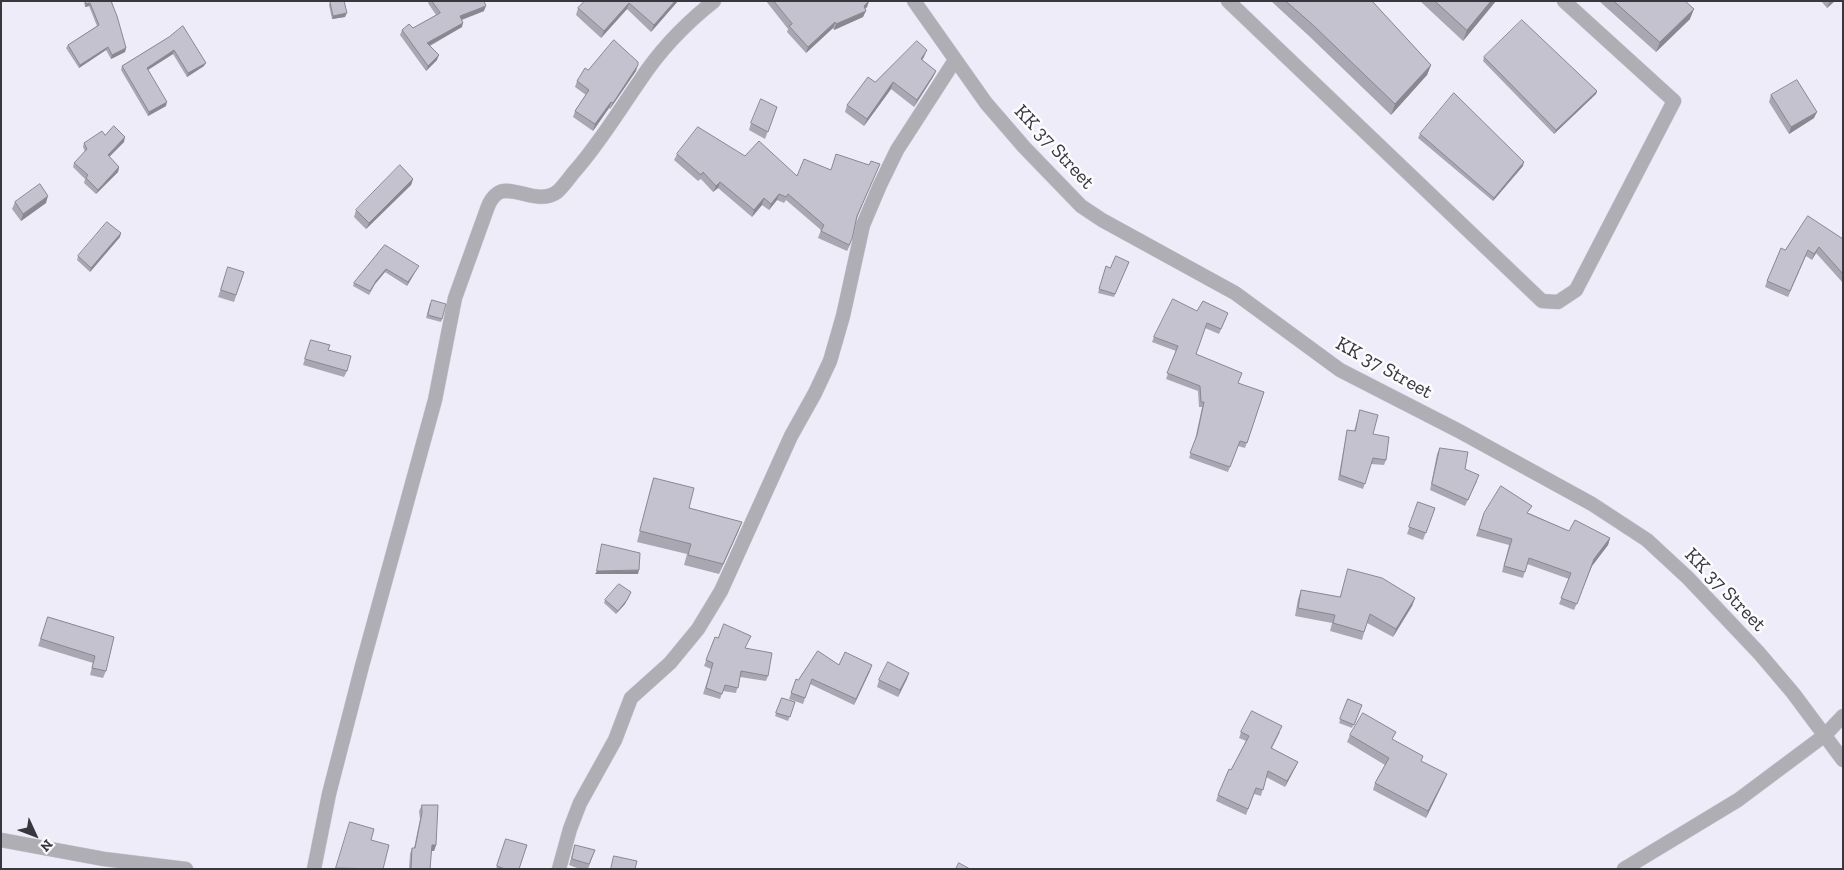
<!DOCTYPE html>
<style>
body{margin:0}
#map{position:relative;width:1844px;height:870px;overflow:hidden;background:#efecfa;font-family:"Zilla Slab",serif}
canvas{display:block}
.frame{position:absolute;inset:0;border:2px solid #38373d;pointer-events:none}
.north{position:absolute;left:10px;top:810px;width:50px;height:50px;-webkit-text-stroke:4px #fcfbfe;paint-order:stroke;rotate:133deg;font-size:14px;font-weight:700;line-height:20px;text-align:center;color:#38373d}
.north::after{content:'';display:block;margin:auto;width:18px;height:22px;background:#38373d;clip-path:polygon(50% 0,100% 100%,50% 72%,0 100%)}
</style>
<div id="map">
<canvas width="1844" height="870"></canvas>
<div class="frame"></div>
<div class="north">N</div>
</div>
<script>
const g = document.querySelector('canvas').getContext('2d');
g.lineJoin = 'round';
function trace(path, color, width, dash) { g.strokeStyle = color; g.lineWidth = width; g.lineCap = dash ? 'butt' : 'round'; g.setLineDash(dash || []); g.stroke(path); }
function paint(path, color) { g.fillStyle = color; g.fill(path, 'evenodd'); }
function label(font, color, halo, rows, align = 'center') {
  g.font = font + ' "Zilla Slab",serif'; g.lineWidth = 5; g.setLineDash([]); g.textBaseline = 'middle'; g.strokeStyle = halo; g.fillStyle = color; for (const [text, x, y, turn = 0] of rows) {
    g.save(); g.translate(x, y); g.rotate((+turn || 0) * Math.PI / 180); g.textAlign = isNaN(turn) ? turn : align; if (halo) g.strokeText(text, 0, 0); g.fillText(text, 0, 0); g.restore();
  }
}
const minor = new Path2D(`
 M914 1 986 103 1024 147 1081 206 1102 220 1235 293 1340 370 1459 431 1592 504 1647 540 1688 578 1759 653 1793 693 1843 760
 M1228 1 1542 301 1558 302 1576 290 1674 101 1564 1
 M1 840 104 859 186 869
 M314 869 329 794 362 666 435 400 455 298 487 209C489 203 492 197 498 193 512 184 538 206 557 192 563 187 569 178 574 172 599 144 618 112 639 82 659 51 685 24 714 1
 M559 869 570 829 580 803 615 740 631 698 670 663 698 629 721 591 791 436 815 393 830 361 843 316 863 225 880 185 897 150 955 60
 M1624 869 1738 800 1825 735 1843 716`);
const wall = new Path2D(`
 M84 1H114L112 2 126 48 125 52 111 59 106 50 79 68 66 48 68 45 97 26 89 6 85 7Z
 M429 1H484V11L462 20V27L430 46 437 60 426 71 400 35 402 30 413 28 436 15 428 3Z
 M585 1H678L651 32 627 9 601 38 576 15 578 8Z
 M766 1H869L867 7 865 9 863 17 834 30 833 28 806 53 787 32 788 29Z
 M1271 1H1372L1431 65 1427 75 1391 115 1309 36Z
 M1420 1H1496L1463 41Z
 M1599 1H1685L1690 19 1656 52Z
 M1821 1H1835L1827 8Z
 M330 2 345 17 332 19 329 5Z
 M169 37 204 66 187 77 173 54 148 70 166 106 148 116 121 70 122 66Z
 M924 57 922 60 936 71 933 77 914 107 891 89 864 126 845 112 847 105 875 82Z
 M1484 57 1597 91 1596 94 1554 134 1483 61Z
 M588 70 636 71 610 109 609 108 593 131 573 117 575 111 586 95 575 87 577 81Z
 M1771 95 1814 118 1789 134 1769 102Z
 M777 107 765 139 749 130 751 123Z
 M1420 134 1523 166 1493 201 1418 138Z
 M105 135 124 142 109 157 119 167 118 172 96 194 84 183 85 179 73 167 74 163 85 152 83 147 84 143Z
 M677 154 745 156 797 176 831 170H877L857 218 850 245 847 251 818 238 821 230 786 200 784 203 777 200 769 210 762 205 752 217 718 188 713 192 701 179 698 181 674 160Z
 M413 179 411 185 366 229 354 217 356 210Z
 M15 202 46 203 21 221 12 209Z
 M120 237 90 272 77 260 78 256Z
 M1843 239V283L1816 253 1812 260 1806 256 1788 297 1765 287 1767 281 1785 250Z
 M385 245 417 269 407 286 385 272 375 284 369 295 353 286 354 283Z
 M1129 262 1114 297 1098 293 1106 266 1110 268Z
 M244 272 234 302 218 297 226 274Z
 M430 303 442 319 441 322 426 318Z
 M1197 311 1226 318 1219 334 1205 328 1196 354 1238 383 1264 392 1245 448 1238 446 1228 472 1189 458 1195 440 1202 407H1199L1198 391 1166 379 1176 351 1152 342 1154 337Z
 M311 340 328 350 347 371 344 377 303 365Z
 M1360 410 1373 434 1386 460 1384 465 1371 464 1363 489 1338 480 1346 435 1347 430 1354 431Z
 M1440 448 1465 469 1477 481 1465 506 1430 490 1437 454Z
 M654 478 689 508 742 522 738 532 719 574 684 565 687 554 637 542 651 488Z
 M1418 502 1435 508 1423 540 1407 534Z
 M1484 513H1529L1569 531 1610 538 1608 545 1592 566 1574 610 1559 604 1569 579 1527 564 1523 578 1502 572 1509 545 1476 536Z
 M1348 569 1415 598 1412 606 1393 637 1367 623 1362 640 1330 631 1332 623 1295 616 1298 599 1301 590 1340 597Z
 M631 592 625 604 616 614 604 603 605 600Z
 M48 617 114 637 106 671 103 678 90 675 93 663 38 646Z
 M715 637 746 648 768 676 766 681 740 677 736 693 723 691 720 699 703 694 711 669 704 666Z
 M839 665 870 671 854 705 810 684 803 704 789 699 796 679 798 680Z
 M909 673 898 697 877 687 879 680Z
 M782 698 795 702 788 721 775 716Z
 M1348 699 1362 705 1352 728 1339 723Z
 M1241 732H1280L1272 748 1298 762 1295 768 1285 787 1266 777 1261 796 1254 794 1246 815 1216 801 1218 795 1246 741 1239 738Z
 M1350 735 1393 740 1421 761 1444 781 1426 818 1373 790 1375 783 1385 765 1347 742Z
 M422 805 436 845 434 851H431L430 869H409L410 854 412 848H414L420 819 419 811Z
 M506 839 519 869H496Z
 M575 845 595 850 588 869H580L569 865Z`);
const shadedWall = new Path2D(`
 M675 1H678L651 32 654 25Z
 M869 1 867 7 861 12 864 6Z
 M1491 1H1496L1463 41 1467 30Z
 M1830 1H1835L1827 8Z
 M90 3 89 6 85 7 86 4Z
 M629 3 627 9 601 38 604 31Z
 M486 6 484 11 458 21 460 16Z
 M1694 9 1690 19 1656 52 1660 42Z
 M866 11 863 17 834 30 836 24Z
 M347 13 345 17 332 19 333 16Z
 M835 22 833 28 806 53 808 47Z
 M463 23 462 27 425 48 427 43Z
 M108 47 106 50 79 68 80 65Z
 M126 48 125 52 111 59 112 55Z
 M174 50 173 54 146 71 147 68Z
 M927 50 924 57 918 66 921 59Z
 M439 55 437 60 426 71 428 66Z
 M206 63 204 66 187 77 188 73Z
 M638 65 636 71 610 109 613 103Z
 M1431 65 1427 75 1391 115 1395 104Z
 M936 71 933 77 914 107 917 100Z
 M893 82 891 89 864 126 867 119Z
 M1597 91 1596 94 1554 134 1556 130Z
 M167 102 166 106 148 116 149 112Z
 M611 102 609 108 593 131 595 124Z
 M1817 112 1814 118 1789 134 1791 127Z
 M125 137 124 142 106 160 108 155Z
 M1524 162 1523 166 1493 201 1494 198Z
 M119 167 118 172 96 194 98 190Z
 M413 179 411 185 366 229 369 223Z
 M720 182 718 188 713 192 716 186Z
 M779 194 777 200 769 210 771 204Z
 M48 196 46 203 21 221 23 214Z
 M764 198 762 205 752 217 754 210Z
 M121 233 120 237 90 272 91 268Z
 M1819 247 1816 253 1812 260 1814 254Z
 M419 266 417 269 407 286 408 282Z
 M386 269 385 272 375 284 369 295 376 281Z
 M742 522 738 532 719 574 723 564Z
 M1610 538 1608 545 1592 566 1574 610 1594 559Z
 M639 570 638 574H595L597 571Z
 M631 592 625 604 616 614 618 611Z
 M1415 598 1412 606 1393 637 1396 629Z
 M872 665 870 671 854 705 856 699Z
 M909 673 907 679 898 697 900 690Z
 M1298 762 1295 768 1285 787 1287 781Z
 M1447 774 1444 781 1426 818 1428 811Z
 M432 845H436L434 851H430Z`);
const building = new Path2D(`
 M86 1H111L117 16 126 48 112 55 108 47 80 65 68 45 99 25 90 3 86 4Z
 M333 1H344L347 13 333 16 330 2Z
 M432 1H484L486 6 460 16 463 23 427 43 439 55 428 66 402 30 409 24 413 28 440 13Z
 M585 1H675L654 25 629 3 604 31 578 8Z
 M774 1H869L864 6 866 11 836 24 835 22 808 47 789 26 792 24Z
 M1286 1H1372L1431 65 1395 104 1313 25Z
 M1435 1H1491L1467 30Z
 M1614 1H1685L1694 9 1660 42Z
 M1522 20 1597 91 1556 130 1484 57Z
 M183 26 206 63 188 73 174 50 147 68 167 102 149 112 122 66 169 37Z
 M614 40 638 62V65L613 103 611 102 595 124 575 111 589 90 577 81 585 68 588 70Z
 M917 41 927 50 921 59 936 71 917 100 893 82 867 119 847 105 868 77 875 82Z
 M1797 80 1817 112 1791 127 1771 95Z
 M1454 93 1524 162 1494 198 1420 134Z
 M761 99 777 107 768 132 751 123Z
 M114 126 125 137 108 155 119 167 98 190 86 178 88 175 74 163 87 149 84 143 102 131 105 135Z
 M698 127 745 156 759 141 797 176 804 159 831 170 836 154 869 165 871 161 880 164 857 216 852 239 849 245 821 231 824 225 788 194 786 197 779 194 771 204 764 198 754 210 720 182 716 186 703 172 701 175 677 154Z
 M400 165 413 179 369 223 356 210Z
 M40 184 48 196 23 214 15 202Z
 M1808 216 1843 239V274L1819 247 1814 254 1808 250 1790 291 1767 281 1781 248 1785 250Z
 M107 222 121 233 91 268 78 256Z
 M385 245 419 266 408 282 386 269 376 281 370 291 354 283Z
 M1116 256 1129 262 1115 294 1099 289 1106 266 1110 268Z
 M228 267 244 272 236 295 221 290Z
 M1173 299 1197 311 1203 301 1228 313 1221 329 1207 323 1196 354 1242 373 1238 383 1264 392 1247 443 1240 441 1230 467 1190 453 1197 435 1204 402H1201L1200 386 1167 373 1178 346 1154 337Z
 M432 300 446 304 442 319 428 315Z
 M311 340 330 345 328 350 351 356 347 371 305 359Z
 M1360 410 1378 415 1373 434 1389 437 1386 460 1373 458 1365 484 1340 475 1347 430 1355 431Z
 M1440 448 1468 452 1465 469 1479 475 1468 500 1432 484Z
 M654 478 694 488 689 508 742 522 723 564 688 555 691 544 640 531Z
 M1501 486 1532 506 1527 513 1569 531 1575 520 1610 538 1594 559 1577 604 1561 598 1571 573 1529 558 1525 572 1504 566 1512 539 1479 529 1484 513Z
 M1418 502 1435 508 1426 533 1409 527Z
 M602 544 640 553 639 570 597 571Z
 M1348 569 1382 578 1415 598 1396 629 1370 614 1364 632 1333 623 1335 615 1298 608 1301 590 1340 597Z
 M619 584 631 592 627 600 618 611 605 600Z
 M48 617 114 637 106 671 92 668 95 656 41 639Z
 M724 624 751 636 745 648 772 653 768 676 741 671 738 688 725 685 722 694 706 688 713 663 706 660 715 637 718 638Z
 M818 651 839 665 845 652 872 665 856 699 812 679 805 698 791 693 796 679 798 680Z
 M888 662 909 673 900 690 879 680Z
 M782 698 795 702 790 717 776 713Z
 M1348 699 1362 705 1354 725 1340 719Z
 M1252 711 1282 726 1271 748 1298 762 1287 781 1268 771 1263 790 1256 788 1248 809 1218 795 1229 769 1231 770 1249 736 1241 732Z
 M1363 713 1396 732 1392 739 1423 756 1421 761 1447 774 1428 811 1375 783 1389 758 1350 735Z
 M422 805H438L436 845H432L430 869H411L412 848H415L422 813Z
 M350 822 374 829 371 840 389 845 383 869 336 868Z
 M506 839 527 845 519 869H505L497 866Z
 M575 845 595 850 589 864 572 859Z
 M614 856 637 861 635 869H611Z
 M959 863 970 869H956Z`);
const streetNames = [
 ["KK 37 Street",1054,147,47],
 ["KK 37 Street",1384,368,29],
 ["KK 37 Street",1725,590,46]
];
trace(minor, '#cac8d4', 15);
trace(minor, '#afaeb4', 14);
paint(wall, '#a9a7b2');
paint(shadedWall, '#898891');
paint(building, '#c4c2cf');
trace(building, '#898891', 1);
label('20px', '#38373d', '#fcfbfe', streetNames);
</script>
